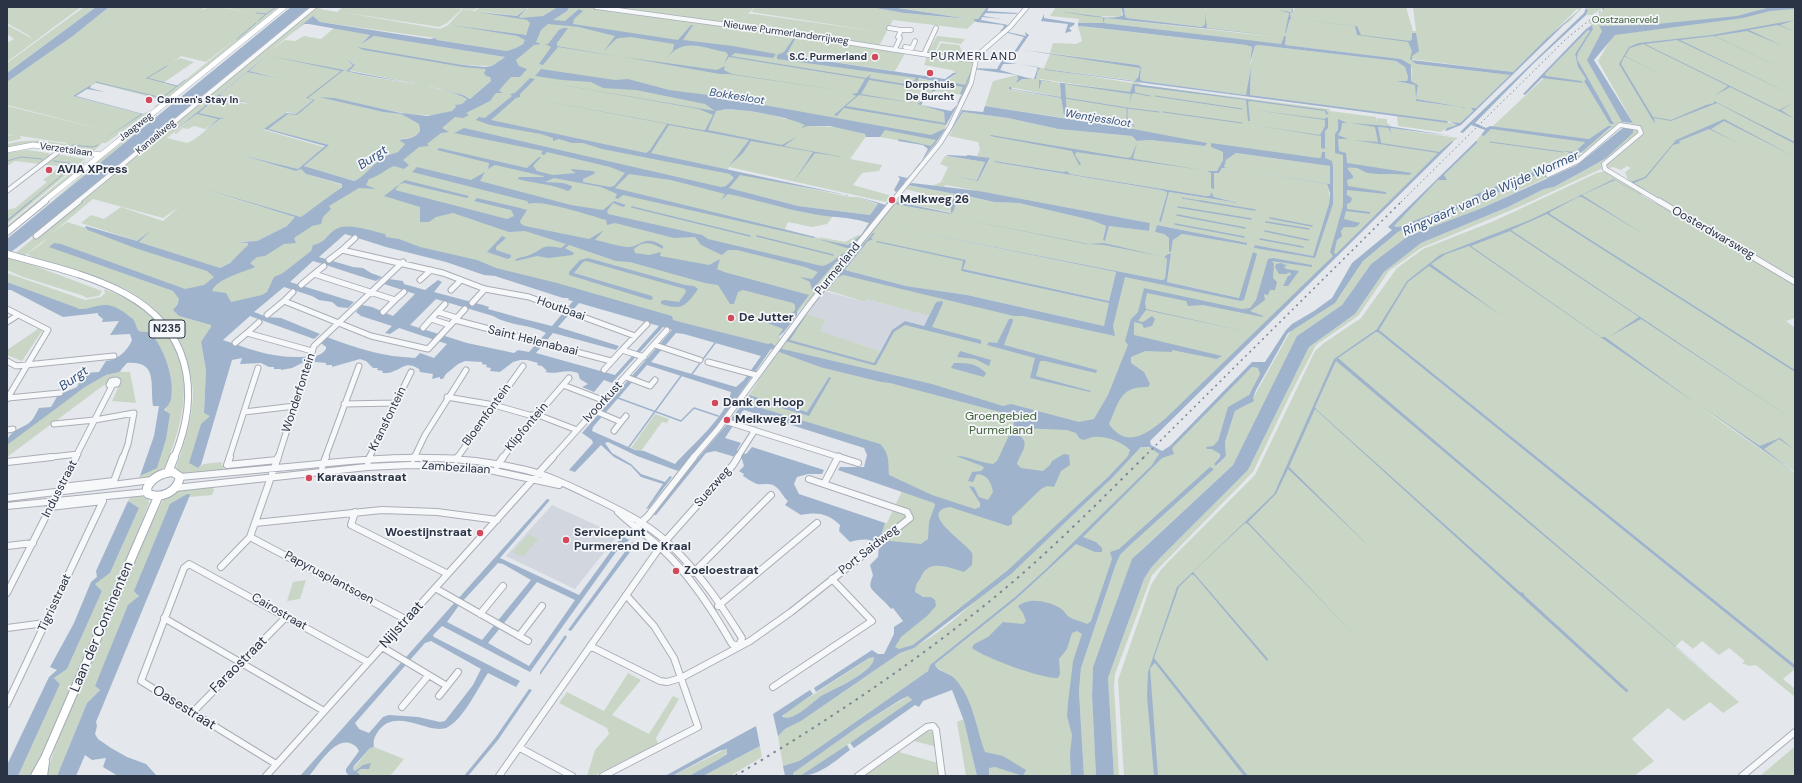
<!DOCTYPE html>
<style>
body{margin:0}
#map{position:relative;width:1802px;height:783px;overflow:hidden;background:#e4e7ec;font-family:"DM Sans",sans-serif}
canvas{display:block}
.frame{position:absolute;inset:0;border:8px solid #2b3445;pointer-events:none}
</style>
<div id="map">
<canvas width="1802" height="783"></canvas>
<div class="frame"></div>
</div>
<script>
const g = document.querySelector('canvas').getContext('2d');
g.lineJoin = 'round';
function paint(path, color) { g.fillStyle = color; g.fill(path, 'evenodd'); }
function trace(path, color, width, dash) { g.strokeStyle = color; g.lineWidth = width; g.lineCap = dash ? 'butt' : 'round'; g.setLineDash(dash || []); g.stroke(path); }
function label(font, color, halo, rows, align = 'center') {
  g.font = font + ' "DM Sans",sans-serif'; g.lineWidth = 3.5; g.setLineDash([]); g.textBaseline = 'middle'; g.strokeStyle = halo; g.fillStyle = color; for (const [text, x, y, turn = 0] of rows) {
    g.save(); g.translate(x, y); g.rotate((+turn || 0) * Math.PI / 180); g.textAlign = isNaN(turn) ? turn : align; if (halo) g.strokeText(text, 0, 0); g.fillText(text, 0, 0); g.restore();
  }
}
const built = new Path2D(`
 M824 291 865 302 867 299 929 316 924 326 905 321 892 330 880 351 819 331 807 314V311Z
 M552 505 618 535 575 589 506 556Z`);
const green = new Path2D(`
 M7 7H81L7 62V43L14 39 7 34V25L33 39 28 35 7 23Z
 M84 7H96L7 73V63Z
 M109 7H205L200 11C213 3 232 10 247 12L222 7H279L156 107H154L163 100 96 83 73 96 141 114 103 142 142 114 152 110 106 143H102L93 152 43 145 7 149V144C28 139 45 140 65 144L67 143 20 136 21 139 7 142V135L14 136 7 134V106L109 131 7 105V82L73 36ZM237 38 178 86 163 83 194 62 180 58 172 63 181 56 206 62Z
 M315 7H323L320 9 337 12 343 7H478L474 10 457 8 461 9V10L447 23 439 27 341 12 440 29 448 25 463 9 475 11 480 7H528L517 16 478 11 527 20 531 23 527 33 523 36 451 25 517 36 526 40C522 46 514 50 507 51L437 40 435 38 320 22 313 16 269 52 285 40 295 41 304 36 321 39 334 28 370 35 363 42 374 36 505 57 492 66 462 65 487 69 485 73 486 76H490L491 81 470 99 463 95 437 88 348 70 355 65 350 63 361 52 349 62 354 64 346 71C383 82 433 82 467 99L462 104 456 105 455 110C439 117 423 115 407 114L423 116 415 120 404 113 320 97 383 112 401 114 419 124 420 131C415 138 408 138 400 139L405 144 398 152 380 158 379 161 365 176 354 181 304 166 328 145 267 129 288 114H297L315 100 308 99 313 100 296 114 287 112 264 130 324 147 298 169 241 155 296 171 301 169 306 174 343 185 325 202 301 217 204 190 296 217 287 226 257 241H238L248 243V245C240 255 231 264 219 268L139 242 148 233 137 241 81 223 91 215 104 219 121 207 163 221 179 207 163 218 93 199 51 234 67 222 225 272 489 92 531 43 542 22 565 7H585L906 52 895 71 786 55 785 56 944 83 956 74H953L955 72 952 70 924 65 927 56 974 62 969 82 963 95 934 91 917 104 944 112 946 128 945 127 934 147 880 137 882 132 886 129 719 105 717 110H740L769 114 785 119H794L808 126 838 127 867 135 850 159 882 165 879 171 862 173 853 185 892 196 886 202 729 167 727 171 850 197H858L878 205 870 215 798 206 728 188 738 176 724 191 674 180 808 213 833 216 827 224 812 227 788 222 785 229 822 239 819 237 845 242 858 235H861L848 245 849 251 846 252 839 261 842 260 778 337 785 340 807 311V314L825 320 820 331 880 351 875 363 876 364 892 333 906 323 927 328 939 302H936L929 316 867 299 865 302 823 289 894 204 899 199 914 203 921 197 924 198 925 194 905 189 908 185 955 194 951 212 898 202 876 231 897 203 951 214 959 195 994 202 1019 203 1091 220 1106 226 1103 240H1105L1109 226 1149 231 1150 223 946 185 943 187 932 186 941 182 948 167 940 164 945 156 985 162 977 180 950 176 978 181 990 159 977 156 980 149 978 142 949 136 963 112 1008 118 1058 129 1132 136 1137 141 1150 140 1205 146 1065 118 985 106 993 81 1017 75 1018 79 1016 82H1018L1022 79H1036L1038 70 1041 68H1044L1050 54 1137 66 1140 68 1136 81 1131 80 1045 69 1132 83 1135 81 1142 85 1329 109 1330 111 1376 117 1377 123V118L1387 119V123L1391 126H1377L1379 132 1378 127 1388 128 1392 133 1390 128 1458 138 1439 152 1441 153 1011 571 914 647 897 651 890 647 918 614 882 533 885 523H887L902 491 904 492 874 476V446L803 421 748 404 750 399 807 415 829 377 807 412 749 395 778 351 345 229 241 315 202 310 179 290 67 253 173 291 179 299 174 310 179 316 211 325 212 327 201 342 206 370 204 413 211 415 198 468 204 464 222 462 221 465H224L223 470 259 466 258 469 186 475 177 471 176 468C184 444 192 421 193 396 193 385 191 374 187 364 174 321 147 296 105 280 79 271 51 268 27 254L40 245 47 238 19 260 102 291 99 296 86 298 84 296 23 277 7 270V260ZM267 54 249 71 279 79 247 72 218 96 247 103 246 104 217 97 199 113 224 119H220L195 139 187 143 167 138ZM1040 79 1110 89 1062 83 1064 114 1061 98 1011 90 1009 87 1061 97 1060 83 1042 80 1039 90ZM1211 144 1331 162 1332 204 1314 257 1255 248V245L1313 256C1320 234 1335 206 1327 184L1234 169 1330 184V166L1236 153 1226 160 1223 166 1227 168H1222L1219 173H1214V188H1211V173L1217 171 1223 160V152L1211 147ZM995 161 1063 172 1067 171 1070 174 1206 196H1210L1211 192 1214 197 1239 203 1169 192 1161 221H1159L1167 194V192L1161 190 995 162ZM1157 225H1158L1247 244V245L1182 234 1173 240 1171 251H1169V238L1164 234 1155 232ZM888 226 1162 280 1165 279 1167 259 1164 257 1171 254 1167 282 1240 298 1245 283 1241 300 1122 274 1107 331 944 295 942 298 843 275 839 276 825 290 871 238 872 241H868L845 270 906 286 967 295 1104 326 1110 303 961 271 964 261 877 242 965 260 963 269 1109 301 1116 272Z
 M529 7H558C550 15 530 23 519 17Z
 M608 7H754L741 23 748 14H754L881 32 751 12 755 7H870L904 13 966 19H969L891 7H987L978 19 967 29 893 20 879 46Z
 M1056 7H1121L1122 17 1100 16 1103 17V22L1105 18 1277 37 1207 28 1205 27V15V24L1202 27 1127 18 1125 16 1124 7H1205L1206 11V7H1293L1292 11 1287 12 1289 13 1286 33 1290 19 1354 26 1291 19 1290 13 1293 12 1295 7H1406L1413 31H1416L1413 7H1583L1569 22 1563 25 1579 10 1577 9 1513 72 1411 59 1416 64 1510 75 1476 108 1471 109 1473 111 1460 123 1250 95 1251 67 1247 95 1142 81 1140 79 1141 67 1138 65 1050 53 1053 43 1076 44 1082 41 1078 26 1246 45 1252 47 1250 63H1251L1255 46 1258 45 1396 61 1405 67 1408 77 1407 81H1397L1415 85 1416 101 1468 108 1416 99 1418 85 1411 81 1412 68 1401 59 1285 45 1286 36H1284L1281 45 1104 23H1078L1079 19 1050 16Z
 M1586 7H1795V278L1641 187 1647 191 1644 192 1629 183 1625 172 1631 168 1627 166 1621 170 1613 167 1609 168 1620 175 1622 179 1610 171 1605 166 1643 133V131L1639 128 1622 124 1586 154 1579 152 1611 128 1608 126 1589 139 1492 127 1546 76 1545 74 1588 30 1591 31 1575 54 1578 67 1586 79 1584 81 1604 114 1614 122 1608 115 1577 59 1578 53 1593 29 1592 25 1588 23 1604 10 1601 9 1592 15H1586L1588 10ZM1599 26 1612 37 1598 61 1632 121 1631 124 1622 122 1588 59 1602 31Z
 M937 36 965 39 961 44 940 41 934 54 936 55 927 53Z
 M941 43 959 45 962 51 970 53V56L938 55 936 53Z
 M159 114 26 224 102 158Z
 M197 114 219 119 205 129 194 126 188 129 183 128 176 134 174 133Z
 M1397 116 1450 123 1457 125 1447 128 1441 132 1398 126Z
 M1633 127 1638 129 1639 132 1603 168 1521 206 1421 248 1389 271 1358 316 1316 345 1291 393 1253 472 1152 575 1115 674 1114 686 1119 776H1114L1108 678 1144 579 1151 568 1161 557 1248 470 1309 347 1355 314 1384 272 1421 243 1508 207 1544 189 1554 187 1596 164 1606 158Z
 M1491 129 1586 141 1575 152H1564L1573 154 1562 161 1474 195 1470 199 1398 227 1394 226 1438 180H1445L1444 175 1478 142 1476 141 1481 135 1484 136Z
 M27 150 48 153 50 155 40 164 15 161 7 166V153Z
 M1578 153 1582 157 1546 178 1482 208 1408 236 1371 264 1342 305 1300 334 1233 465 1140 551 1093 667 1092 695 1096 776H1084L1079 691 1081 668 1116 564 1120 555 1129 546 1119 549 1091 621C1068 639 1072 747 1074 776H989V768L969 703 950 675 936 667 935 664 1027 588 1061 556 1015 597 930 665 928 671 817 749 799 761 783 766 778 736 785 729 801 721 900 653C932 642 960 614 986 592 1040 546 1093 499 1141 447 1148 447 1157 448 1159 456L1152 465 1078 539 1252 367 1258 368 1260 374C1252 391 1249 401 1229 406L1218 441 1220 457 1214 464 1217 466 1226 456 1225 442 1235 411 1247 405 1253 398 1291 330 1338 299 1363 261 1398 232 1488 195 1504 190Z
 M62 155 85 159 7 224V210L15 208 47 182 43 180 61 166 44 165 55 156Z
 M86 160 82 167 7 228V226Z
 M1606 171 1643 193 1641 195 1795 285V318L1786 321 1795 328V472L1761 448 1762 446H1760L1700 407 1795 473V665L1377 329 1345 352 1376 332 1379 333 1795 669 1783 679 1795 689V697L1756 665 1749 666 1742 663 1745 661 1729 648 1719 655 1702 641 1693 649 1682 640 1675 647 1739 702 1723 713 1710 702 1684 721 1668 708 1632 739 1654 761 1634 776H1124L1118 680 1151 585 1160 571 1168 562 1255 475 1315 351 1324 343 1361 318 1397 268 1423 249 1494 221 1597 173Z
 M7 273 85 300 101 297 105 293 104 289C127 298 137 303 155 320 159 324 165 328 168 332 191 368 186 408 173 446 170 453 167 465 162 471 154 477 146 479 137 480L140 476 145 474C153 448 167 412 171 385 173 372 159 342 150 332H142L136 329 131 317 127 314 95 308 80 309 73 307 7 282Z
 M38 329 42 331 22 361 7 355V350Z
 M122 370 121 372H130L136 403 112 401 122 379 104 385 7 457V445L13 439 85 387 106 375Z
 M655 414 669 419 667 423 662 422 641 451 631 448Z
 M212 486 214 490 212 495 189 497V493L187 494 95 686 100 690 87 703 57 776H46L58 738 130 567 164 498 179 490Z
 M146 496 148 497 149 503 125 566 48 742 31 776H18L60 684 54 678 67 669 102 591 94 584 110 573 139 508 128 501 130 497Z
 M529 534 538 539 523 557 513 552Z
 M306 580 300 599 287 601 293 582Z
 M871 657H874L875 659C867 676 835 687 821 697 810 704 797 720 783 718L785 713Z
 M628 673 641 680 612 715 649 734 673 696 679 699 656 738 658 744 594 776H587L595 750 609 734 607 728 559 703 567 692 604 711Z
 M908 696 910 697 912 701 807 772 800 776H793L792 773 862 724Z
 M964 719 977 776H966L957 722Z
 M927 731 933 732 937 747 914 741Z
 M760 746 762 757 730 776H703Z
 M374 747 404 759 390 776H361L356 773 361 769 365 770 360 767 355 771 353 769 370 748Z
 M1793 748 1795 749V776H1760Z
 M726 749 728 752 719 760 689 776H672Z
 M899 752 938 763 939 776H867V774Z`);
const water = new Path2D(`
 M96 7H109L73 36 7 82V73Z
 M291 7H310L27 240 7 255 8 238Z
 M528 7 519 17 521 18 543 16 558 7H569L567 11 553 20 565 21 579 9 583 11 574 19 573 24 678 40 691 25H693L683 40 733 46 776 54 773 58 735 53 731 56 866 78 871 74 869 78 911 85 916 78 777 59V55L784 52 795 36H797L786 55 945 79 953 73H957L945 81 965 85 972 68 997 69 1006 53 1014 52 1024 37 1000 31 1004 27 1003 25 976 22 973 19H978L987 7H989L987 11 1017 13V14L986 13 983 16 1002 19 982 17 981 20 1008 25 1003 31 1026 36 1025 32 1029 35 1018 51 1008 55 1003 62 1017 64H1003L1000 70C1012 73 1021 77 1034 79L1038 67 1019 64 1041 68 1038 70 1036 79H1022L1018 82H1016L1018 79 1017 75 973 69 962 96 961 94 935 91 931 92 938 83H940L935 91 960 94 963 87 919 78 914 87 869 80 861 94 914 103 859 95 846 106 945 123 944 112 917 104 925 99 921 105 951 111 958 104 946 125 844 108 837 116 834 115 856 96 852 94 857 93 865 79 729 57 724 64 728 55 726 52C713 50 691 41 679 48 673 50 669 56 665 61L673 50 674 44 631 37 620 38 616 39 604 51 615 36 579 27 548 24 541 30 536 42 541 44 534 45 516 60 519 66 527 69 520 77H511C507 82 502 86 499 91L503 93H496L490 101 466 113 469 115 463 118 455 117 442 128 449 132 441 133 427 144 429 146 419 147 403 160 409 165 404 169 394 166C384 170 380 176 369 179L366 185 376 189 359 188 329 206 331 209 323 217 321 224 312 226 294 238 296 243 284 244 265 256 257 257 250 263 255 267C244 272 216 279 212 291L226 293 231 302 262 295 267 292 274 277 283 273 311 251 313 245C327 242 326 235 336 229 347 222 373 231 385 234L386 237 399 239 420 247 477 260 496 268 557 283 672 316 673 320 684 323 768 344 771 343 778 348 932 384 1003 406 1011 404 1079 422 1094 419 1108 395 1128 345 1125 341 1131 319 1138 312 1144 288 1242 309 1250 308 1256 300 1268 259 1273 258 1312 265V267L1272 261 1274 264 1273 278 1277 282 1275 290H1270L1268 295 1264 294 1265 300 1250 311 1263 316V317L1203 305 1188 306 1186 301 1147 293 1145 302 1146 309 1248 332 1146 310 1138 321 1143 322 1152 316 1155 319 1152 326 1144 328 1142 324 1134 322V335L1222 356 1217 359 1172 350V352L1145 351 1131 357V363L1144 372 1150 384 1148 387C1120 386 1119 402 1109 424 1127 450 1148 433 1166 418L1333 256 1330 252 1343 206V155L1335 153V134L1338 130V119L1347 123H1342L1341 130 1338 135 1348 139H1338L1339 151 1346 153 1347 163 1412 173 1409 175C1396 173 1382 175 1368 173 1361 171 1358 166 1347 168L1353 176V178L1347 180 1348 186 1386 192V194L1347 190V195L1352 198 1351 202 1347 204V209L1370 212V214L1346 211 1344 219 1360 223C1356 229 1351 227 1344 227L1341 231 1342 236 1337 240 1334 253 1336 254 1438 153 1353 140 1378 142 1375 127 1351 123 1388 126 1452 136 1390 128 1392 134 1388 128 1378 127 1381 143 1439 152 1452 141 1453 142 1150 441 1151 445 1162 451 1170 446 1252 362H1265L1286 330 1292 324 1314 311 1332 298 1352 263 1392 230 1388 227 1476 141 1478 142 1444 175 1447 180H1438L1394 226 1398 227 1470 199 1474 195 1562 161 1572 154 1564 151 1575 152 1585 142 1491 129 1484 136 1481 135 1485 130 1471 125 1463 133 1460 132 1584 13 1586 8 1588 10 1586 15 1534 63 1475 123 1486 128 1490 126 1589 139 1608 126H1612L1583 151 1572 158 1504 190 1476 201 1475 203 1428 219 1398 232 1363 261 1335 303 1288 333 1256 390 1253 398 1254 401 1235 411 1225 442 1226 456 1216 466 1214 464 1220 457V454L1212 449H1207L1206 447 1213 446 1218 441 1228 407 1249 395 1260 374 1258 368 1252 367 1172 448 1174 454 1162 458 1083 537 1096 542 1102 548V552H1095L1076 544 1016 599 935 664 936 667C941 672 949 673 954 678 973 697 976 728 985 752L1003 756 1026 770 1023 776 995 767 989 768V776H977L964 721 952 690 923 701 919 707 915 705 854 748 850 743 912 700 908 696 900 700 862 724 793 773V776H785L783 766 799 761 817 749 928 671 930 665 1015 597 1045 570 1152 465 1159 454 1149 447H1141L1112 478 1011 574 914 648 900 653 801 721 785 729 778 736 773 714 810 690 813 694 782 716C791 724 813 702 821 696 832 690 876 671 874 657L869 658 816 692 814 688 872 650 878 654H884L894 634V627L903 621 893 608 891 609C885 601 874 593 871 588 869 584 872 579 873 575L870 565 878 557 879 546C872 537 860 539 850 542L839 531 840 525C827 513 817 512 801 515L785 505 788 501C782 496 781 489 773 485 768 483 763 485 757 484 752 482 748 479 743 476L744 474 739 471 744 466 742 459 715 451 706 453 656 515H654L686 472 727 424 749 395 807 412 829 377 831 378 809 416 750 399 748 404 880 444C890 454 888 462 889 475L932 495 975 509 980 507V503L969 486 974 487 979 497 988 500 993 492C991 482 988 475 977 474L973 482 968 481 972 472 981 471 984 468 982 466 956 456C969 456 980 463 993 464L997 461 1014 425 1013 419 1009 413 1000 412 890 383 881 382 820 367 771 349 718 425 678 471 637 456 608 442 605 443 612 453 631 464 641 474 665 482 670 476 672 477 649 508 646 509 663 484 641 477 631 466 614 457 601 445 575 472 569 470 593 443 592 440 582 433 672 330 663 327 612 383 604 380 594 392 582 387 588 384 580 379 578 373C566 368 557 375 545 372L547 371 542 366 537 365 538 363 527 360H520L513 362 500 372 490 371 491 368 486 367 487 365 482 364V362L465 361 458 364 446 374 443 379H440V377L432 379 433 374 420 372 419 369C405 361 404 368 392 372 390 373 385 373 382 373L383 371 377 370 378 368H373L366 361 360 359 332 367V365H326V363L306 361 292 368 281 370V369H274V367H269L261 363 240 364 242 358 232 360 201 465 198 468 189 463 201 424 210 416 204 413 206 370 201 342 211 327V325L179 316 173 310 177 305 179 299 173 291 49 247 54 243 61 244 185 289 204 285 214 277 207 271 135 248 88 230 85 227 86 226 137 241 150 231 139 242 220 268 230 263 248 245V243L237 242 257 241 287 226 295 217 204 189 301 217 342 187V184L306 174 301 169 296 171 241 155 298 169 325 146 264 129 286 113 296 114 313 100 306 98 341 71 270 56 344 70 308 98 315 100 297 115 288 114 268 129 329 145 304 166 354 181C366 176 369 167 379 161V158L398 152 405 144 399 140C408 138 415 139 420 131L419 124 401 114 383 112 319 97 334 98 401 113 427 116 452 111 456 107 455 105 462 104 467 99C435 82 382 81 346 71L353 65 349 62 361 52 350 62 355 65 349 71 437 88 463 95 470 99 491 81 490 77 486 76 484 73 486 69 463 67 364 50 357 47 462 65 485 67 492 66 505 57 374 36 361 44 370 35 309 24H304L292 33 314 15 313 16 320 22 430 39 435 38 437 40 507 51 516 48 523 44 525 40 517 36 450 25 526 35 530 23 527 20 478 12 517 16ZM345 234 386 247 446 262 484 275 495 276 563 298H569L568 300 573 301 552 326C530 321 510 315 488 309L489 307 483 305 434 292 442 282 438 280 425 290 404 284 403 281 389 279 384 284 415 294 393 316 372 307 362 305 356 312 361 316 392 326 385 333 390 334 399 328 447 344 434 358 420 353 415 358C407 357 400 357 393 356 371 353 345 344 327 337L321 343 326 347V349C320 358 310 356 301 357 271 358 250 349 223 340L250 316 314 339 320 334 281 318 267 317 254 312 284 287 312 296 319 300 332 302 338 307 348 308 354 302 290 282 313 261C335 268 353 274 376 281L382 277 371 273 363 268 353 267 319 257ZM436 299 493 316C509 326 530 324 546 333L529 352 518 350 514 353 467 343 410 325ZM579 303 659 326 615 375 536 353 553 333 616 350 619 346 558 327ZM676 333 684 334 761 356 744 380 736 387 651 362ZM647 365 731 392C727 416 692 445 675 464L644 451 635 450 592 431 593 427ZM744 410 864 448 867 455 864 467H840L838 470 934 503 935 505 929 522 928 539 921 544 890 541 882 533 885 523 799 494 794 484 797 477 808 474H822L824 470 752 447 746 454 738 452 737 450 741 443 725 438 742 412ZM1021 428 1067 430 1076 433 1079 438 1083 440C1087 439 1090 438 1093 437 1104 435 1123 442 1130 450L1128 456 1108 477 1008 570 913 645 899 649 895 647 901 637 927 616 936 606 935 600 931 597H923L915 592C916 582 918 583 922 575 930 559 950 568 964 572L972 565C972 561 973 556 972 553 968 544 916 512 950 507L1008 526 1012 524V517L1041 489 1047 486 1054 487 1061 471 1070 465 1069 455 1064 454 1052 461 1050 465 1043 471 1021 468 1017 464C1020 453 1032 444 1018 434V430Z
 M870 7H891L969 19 904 13Z
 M1121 7H1124L1125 16 1127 18 1202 27 1205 24V15L1207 28 1278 36 1105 18 1103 23V17L1058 11C1071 13 1114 22 1123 15Z
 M1293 7V12L1290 13 1291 19 1357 26 1361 35 1410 41 1412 39V33H1416L1419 51 1412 56V60L1513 72 1547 38 1579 10 1461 125 1446 131H1445L1447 128 1457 125 1450 122 1460 123 1473 111 1471 108H1476L1510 75 1416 64 1410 59 1412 51 1408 42 1357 35 1355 26 1290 19 1286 33H1285L1289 13 1278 10 1291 12Z
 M1795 7V9L1770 11 1743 18 1615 35 1594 60 1633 123 1622 122 1587 60 1602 31 1599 26 1647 25 1737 16 1767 8Z
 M1044 14V18L1075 23 1074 25 1069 28 1072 31 1065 33 1068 24 1041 21Z
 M1795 20 1780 25 1795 32 1778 25 1749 30 1783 46 1747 31 1715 36 1788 71 1714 36 1680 40 1795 96 1677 40 1645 44 1779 110 1795 102 1781 110 1795 119 1730 87 1714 96 1728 86 1643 44 1630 48 1625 56 1667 77 1626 57H1624L1621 64 1653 117 1671 120 1706 105 1714 103V101L1795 142V144L1717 103 1671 121 1654 118 1655 124 1619 64 1629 47 1639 43 1712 35Z
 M1078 23H1104L1281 44 1284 36H1286L1285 45 1401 59 1411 65V81L1418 85 1416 99 1468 108 1416 101 1415 85 1396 81H1407L1408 77 1405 67 1396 61 1258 45 1255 46 1250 63 1252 47 1246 45 1089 27 1078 26Z
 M1592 25 1593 29 1578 53 1577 59 1614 124H1610L1584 81 1586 79 1578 67 1575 54 1590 31 1588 30 1545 74 1546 76 1581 81 1583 83 1542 78 1525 95 1523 94 1586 29Z
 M563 28H568L557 43V46L621 57 558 47 543 65 539 64 551 47 545 44H548L559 30Z
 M1024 50 1138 65 1141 67 1140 79 1142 81 1246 95 1251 67 1250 95 1447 121 1448 123 1046 70 1044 69 1135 81 1138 77 1140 68Z
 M268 54 249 71 280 79 247 72 219 95 248 103 217 97 199 113 225 119H220L203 132 218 119 197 114 172 133Z
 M624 57 717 70 725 66 724 70 732 74 850 92 728 74H720Z
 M541 69 615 80 628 79 669 90 708 95 931 135 946 128C934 147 918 164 904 183H906L896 192 894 190 900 179 898 176 907 178 919 165 928 149 923 145 898 141 899 139 931 146 936 140 885 130 880 137H866L865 134 830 126H808L801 128 805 125C790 117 731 105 716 111L708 130 782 145 798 136 784 146 843 157 815 153 794 181 813 152 751 141 743 153 729 166 749 140 669 125 651 153 851 196 740 175 729 188 798 206 870 215 878 204 858 197 886 205 850 249 818 239 848 245 861 235 869 223C848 216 829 218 808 213 781 208 754 199 728 194L721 200 725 194 671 180 629 174 615 188 815 237 814 238 623 195 618 199 615 198 617 194 601 187 554 178 545 182 563 183 572 186 571 189 568 191C556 185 532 183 518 179L519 177H544L543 176 495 165 488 169 489 163 437 150 439 148 527 168 539 157H541L533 166 537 171 553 175 576 173 571 170 572 169 592 171 595 172 594 174 583 179V182L610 187 614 186 625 173 610 167 547 152 544 155 541 154 543 151 454 133 464 128 721 187 726 186 734 178 730 174 602 149 583 143H572L559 139 553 141V138L541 134 490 125 476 120 479 117 485 118 512 96 510 94 515 93 530 78 535 79 520 94V97L516 98 491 120 646 153 650 150 667 124 524 97 702 130H705L713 115 699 109 540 81 715 111 705 104 636 90 603 88 591 82 562 80 535 76Z
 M1039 80 1130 92 1133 84H1135L1326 110 1329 115 1326 114 1325 111 1250 101 1248 102 1250 121H1248L1246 100 1135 86V93L1132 94 1129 104 1131 94 1065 84 1067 115H1064L1061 98 1009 89V87H1011L1012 89 1061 97 1060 83 1042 80 1039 90Z
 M91 85 90 88 105 92 87 89 76 96 143 114 102 141 141 114 73 96Z
 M985 106 1133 129 1207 143 1205 146 1150 140 1137 141 1132 136 1058 129 1008 118 963 112 948 136 962 110 983 112Z
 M1254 110 1325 119 1326 117 1328 118V128L1325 131V149L1321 148V136L1254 125 1320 135 1325 126V120Z
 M1724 119 1795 157 1724 121 1711 129 1742 145 1709 129 1679 141 1680 143 1673 145 1646 178 1634 183 1795 279 1631 182 1645 177 1676 140Z
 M1624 127H1633V133L1606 158 1596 164 1554 187 1544 189 1508 207 1421 243 1384 272 1355 314 1309 347 1248 470 1161 557 1151 568 1144 579 1108 678 1114 776H1096L1092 695 1093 667 1132 559 1233 465 1297 336 1342 305 1371 264 1408 236 1482 208 1577 165Z
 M991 135 1128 158 1131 157 1137 143 1133 158 1135 159 1202 170 1076 152 1075 155 1081 164 1071 170 1079 165 1072 151 990 136Z
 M1211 143 1318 158H1321L1322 152H1325V158L1332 161 1333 166V204L1315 258 1254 248 1255 245 1313 256 1329 204 1330 193 1327 184 1234 169 1330 184V166L1236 153 1226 160 1224 167 1228 168H1222L1219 173H1214V189L1211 188V173L1207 171H1217L1223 160V152L1211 147Z
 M947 155 966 156 968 155 990 158 978 181 950 176 977 180 985 162 947 156Z
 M995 161 1063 172 1067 171 1070 174 1206 196H1210L1211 192 1214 197 1239 203 1169 192 1161 222 1159 221 1167 194V192L1161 190 994 162Z
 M417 167 471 180 485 172 480 181 571 205 603 210 614 201 626 205 623 207 613 203 607 211 608 214 702 235 708 239 822 266C833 264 838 254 849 251L842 260 836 262 812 290 810 282 800 277 812 279 818 272 805 267 737 250H728L722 255 701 245 695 237 674 238 615 223 607 225 606 220C591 216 541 199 529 204L527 201 412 172Z
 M1614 179 1795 286 1615 180 1582 195 1645 235 1582 197H1578L1550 212V214L1795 370V372L1547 214 1511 230 1795 421 1641 319 1609 337 1639 317 1510 231 1471 246 1601 337H1605L1697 404 1469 246 1446 254 1431 264 1502 316 1429 266 1408 282 1379 330 1795 665V669L1379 333 1376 332 1338 358 1714 679 1336 361 1315 407 1317 410 1520 592 1524 593V595L1629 691 1626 692 1315 409 1289 467 1374 551 1288 469 1276 494 1248 522 1356 637 1248 524 1245 523 1193 572 1268 659 1267 661 1194 575H1191L1179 587 1154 658 1248 776H1244L1155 663 1150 668 1158 776H1154L1147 696 1148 672 1177 587 1274 494 1334 359 1377 329 1407 281 1440 255 1530 220Z
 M405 180 469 196 467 198 404 183 400 184 395 190 507 219 514 216 511 210 474 201 477 198 520 208 527 210 520 221 521 224 525 226 589 239 604 230 595 240C605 242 617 246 627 247 640 248 644 233 663 246V249C654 244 645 239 634 249L635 253 649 255 661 252 660 256 709 265 720 259 717 269 724 272 809 295 797 311V315L784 332 777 338 783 329 762 321 785 320 795 310V305L793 303 743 290 738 292 734 304H730L718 285 705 283 630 262 616 261 569 245 565 248 574 253 573 255 549 258 537 256 516 261 515 260C519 257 523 257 527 256 547 249 537 244 561 248L566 244 525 231 509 232 453 213 436 217 429 222H420V207L384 196Z
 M912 183 979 191 1150 223 1149 231 1109 226 1105 241 1103 240 1106 226 1091 220 1019 203 994 202 962 195 957 198 954 210 951 214 895 204 898 202 951 213V205L955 194 908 185Z
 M952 217 1089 244 1104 243 1160 256 1104 245 1086 244Z
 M1157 225 1247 243V245L1182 234 1173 240 1171 252 1169 251V238L1164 234 1155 232Z
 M888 226 1162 280 1165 279 1167 259 1164 257 1168 254H1171L1167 282 1239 298 1253 252 1257 254 1244 300 1241 301 1125 277 1113 326 1115 336 1023 316H1014L843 275 837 278 827 291 825 290 873 233H875L871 238 873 240 868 241 845 270 906 286 967 295 1104 326 1109 303 961 271 963 261 876 242 877 241 966 260 963 269 1109 301 1116 272Z
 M502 236 506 238 496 247V250L511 255V257L508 259 487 252Z
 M588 258 685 285 694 286 698 289C686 306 682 311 661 304V301L664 300 679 302 686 292 685 289 586 261 583 262 574 273 652 296 653 299 650 300 569 275V272L580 260Z
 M1281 263 1288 266H1284L1286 269 1299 271 1288 286H1283L1288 276 1291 275 1290 272 1286 274H1279L1275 267 1276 264Z
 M7 282 80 309C89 309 97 305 105 305 115 305 126 313 133 319 140 330 133 332 150 332 164 348 175 378 171 399 170 403 167 407 164 410L170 414 166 439 157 468 140 476 154 436 159 406H153C150 383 158 361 127 363L119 372 106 375 85 387 7 445C7 430 21 430 30 422 34 419 36 413 39 408L51 407 58 395 77 387 84 373 99 372 106 361C118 360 128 350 132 340L130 334 110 335 119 321 102 322 103 319 98 315V313L63 317 11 290H7Z
 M942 301 943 303 932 327 981 340V344L905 325 894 332 876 365H873L785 341 807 314 790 340 874 363 892 330 905 321 924 326 936 302Z
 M1009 319H1013V321L1004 345 1097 370 1096 373 1045 361H1040L1036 376 1091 391 1090 392 1030 378 1035 358 987 345 989 342 997 343Z
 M960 351 991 360 989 366 975 359 957 357Z
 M954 363C968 363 976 363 986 373L984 377 951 368Z
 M1701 406 1760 446 1782 437 1780 438 1795 450 1779 439 1764 449 1795 473Z
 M1210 467 1214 469 1129 546 1120 555 1116 564 1081 668 1079 691 1084 776H1071L1070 754 1072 735 1067 716 1068 703 1073 661 1082 634 1077 631 1072 633 1067 649 1059 659 1060 674 1058 678C1042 679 985 658 972 648L974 644 988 637 1003 622 1023 624 1026 621 1023 613 1018 606C1030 597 1047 601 1060 608 1064 610 1066 615 1069 617 1074 620 1081 621 1087 624L1091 621 1112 559 1110 552 1119 549Z
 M187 494H190V495L96 722 97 726 95 734 98 739 111 748 127 757 146 764 157 776H118L103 767 106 758 92 760 85 755 76 776H57L87 703 100 690 95 686 128 605 139 596 134 591 170 504Z
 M547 499 550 500 500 558 579 595 622 536 629 540 616 552 530 672 442 626 433 635 434 637 520 681 516 687 488 673C478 688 464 718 448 727 430 737 395 704 377 733 374 738 373 741 374 747L370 748 354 766 353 769 355 771 363 765 371 763 369 769H361L357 772 361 776H349L346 772V769L359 751C357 747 356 746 352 744 335 736 319 765 309 776H300ZM498 563 503 564 531 580 482 640 447 622 460 604ZM537 582 575 600 529 666 488 643ZM431 641 481 669 473 685 445 721 440 722 418 717 389 715 383 717 369 733 359 729 355 723 425 643Z
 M128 501 139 508 110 573 95 584 102 591 67 669 54 678 60 684 18 776H7V765L49 677 57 670 50 667 74 623 91 582 97 577 96 571Z
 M632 542 636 544 571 631 568 630Z
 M565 635 567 637 540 675V672Z
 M529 689 532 690 498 740 468 776H464L495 738Z
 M756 726 760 746 703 776H689L718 760 727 754V749L719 751 672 776H665Z
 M847 745 850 750C835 761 819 776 800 776Z`);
const streamFar1 = new Path2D(`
 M256 13 266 14 258 21
 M266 14 276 7
 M237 39 256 23
 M147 78 177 86
 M147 78 167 66
 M96 82 162 98 185 80
 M1135 93 1150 96
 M1155 96 1242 109
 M1065 98 1127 108
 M958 103 961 96
 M1163 112 1242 123
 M1134 126 1127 119V108L1159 112
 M1490 142 1563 152
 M72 145 93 147 98 145
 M7 161 21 157 42 159
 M1182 198 1206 202
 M30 202 75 164 54 161
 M888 202 895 194`);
const stream = new Path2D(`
 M1200 201 1255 210
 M632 207 750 236
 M1178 207 1251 219
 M1177 215 1245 228
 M1270 218 1312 226
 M7 221 31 201
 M1266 222 1309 229
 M1175 224 1244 237
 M1265 231 1308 240
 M757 236 833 255
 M1260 239 1303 247
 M692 374 715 343
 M618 398 681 421 694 408 718 416
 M629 447 681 376`);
const minorFar2 = new Path2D(`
 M596 7 787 33 941 57 976 60
 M889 28 901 30
 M905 47 912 48 915 41
 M895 49 900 38 898 37 901 30H911
 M924 54 936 28
 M1548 175 1578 161 1620 125 1639 128 1641 133 1604 164 1605 169 1660 202
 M7 191 62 149
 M77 202 314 7
 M892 202 940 143 950 127 971 83 976 60 980 53 1010 27 1027 7`);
const minorFar1 = new Path2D(`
 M1659 201 1795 282
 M36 236 79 201
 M342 250 355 238
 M329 260 342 250 443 273 485 289 529 297 635 336
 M314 274 324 266
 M420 280 431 270
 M301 285 314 274 395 300 383 312
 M451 290 461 280
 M395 300 404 292
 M284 301 293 292
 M472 303 485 289
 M445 304 431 319 450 325
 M7 309 48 330 7 399
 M438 312 457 318
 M267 315 284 301 371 336 428 349 465 309
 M455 320 611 361
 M7 322 18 315
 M423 328 431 319
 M247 333 259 322
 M235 343 247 333 312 351
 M655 345 700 360
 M644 357 622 350 647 324
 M7 361 16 366 114 356
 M708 362 756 375
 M604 370 622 350
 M626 377 650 386 655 380
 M116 380 118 381 117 384 109 385 111 381Z
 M563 385 605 401
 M447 397 494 405 529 415H538L577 430
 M8 398 60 393
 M344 404 396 403
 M595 411 621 422 614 431
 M244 412 295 406
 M725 421 842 458
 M621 422 626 416
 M54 424 95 420 134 413 128 444 123 458
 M7 430 13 429
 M43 458 78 454
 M75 458 112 386
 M229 458 258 368
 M278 458 314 346 403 262
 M325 458 359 366
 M369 458 411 372
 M392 458H455
 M414 458 425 435 466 370
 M457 458 523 366
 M503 458 513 443 569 378
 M552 458 667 330
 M693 458 718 429 810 304 893 201
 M737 458 755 430
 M838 458 839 456`);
const minor = new Path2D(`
 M230 457 227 465 277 460
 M839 457 858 463
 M413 459 414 457
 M456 460 458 457
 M7 462 52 457
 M368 462 370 457
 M497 466 503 457
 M322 467 326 457
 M180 477C223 473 266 469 309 465 385 457 451 452 526 470 551 476 576 489 599 500 623 512 646 523 666 541 697 569 720 603 742 638L739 646
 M824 484 838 457
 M62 487 114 481 123 457
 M175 488 367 467 410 465 453 466 494 471 559 485
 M7 498 152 480
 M7 506 147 492
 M50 507 103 501
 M355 512 351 525 448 574
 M618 512C631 525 647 535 661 548 690 575 712 609 732 644L739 646
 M255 523 382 510 437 512 497 520
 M636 527 648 516 694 457
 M250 537 407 620
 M7 546 33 543
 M221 567 250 537 278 457
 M693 573 771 495
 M435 588 528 641
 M7 593 76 457
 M718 606 817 523
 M480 614 503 586
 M164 618 324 711
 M7 628 45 623
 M519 636 542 606
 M590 646 660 681 667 682 681 678 750 641 791 612 910 518 907 512 809 479
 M382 647 447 686 458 672
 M773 687 872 621 832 579
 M439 696 447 686
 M7 704 103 501
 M402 707 428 676
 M192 713 286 617
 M520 748 572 776
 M276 764 141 681 184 568 189 564 368 662
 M266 776 553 457
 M499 776 660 547 733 465 738 457
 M603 776 698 727 674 658 654 626 626 595
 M858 776 927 727 933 726 936 730 942 776
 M1742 776 1795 732`);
const majorFar2 = new Path2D(`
 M7 150 33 145 101 155
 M43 202 284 7`);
const majorFar1 = new Path2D(`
 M7 232 45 201
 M7 254C72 273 163 287 184 363 193 396 187 427 174 458`);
const major = new Path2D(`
 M168 472 174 457
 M173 472 180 477C177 492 162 499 148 494L147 488C152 477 161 473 173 472Z
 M35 776 45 758 158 497
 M43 776 45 762`);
const railFar2 = new Path2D(`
 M1401 202 1566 39 1606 7`);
const railFar1 = new Path2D(`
 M1143 458 1402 201`);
const rail = new Path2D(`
 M735 776C836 716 933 651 1022 574 1064 537 1104 497 1144 457`);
const markers = [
 [875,57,4,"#d1495b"],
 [930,73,4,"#d1495b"],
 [149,100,4,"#d1495b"],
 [49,170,4,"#d1495b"],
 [892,200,4,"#d1495b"],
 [731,318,4,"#d1495b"],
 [715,403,4,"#d1495b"],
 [727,420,4,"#d1495b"],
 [309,478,4,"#d1495b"],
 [480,533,4,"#d1495b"],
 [566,540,4,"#d1495b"],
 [676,571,4,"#d1495b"]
];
const farParknames = [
 ["Oostzanerveld",1625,20]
];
const farStreetnames = [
 ["Nieuwe Purmerlanderrijweg",786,33,8],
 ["Jaagweg",136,127,-38],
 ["Kanaalweg",156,137,-40],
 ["Verzetslaan",66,150,8]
];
const farPoinames = [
 ["S.C. Purmerland",867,57],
 ["Dorpshuis",930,85,"center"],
 ["De Burcht",930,97,"center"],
 ["Carmen's Stay In",157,100,"left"]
];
const farWaternames = [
 ["Bokkesloot",737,97,9],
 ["Wentjessloot",1098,119,9]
];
const shields = [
 [167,329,36]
];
const shieldNames = [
 ["N235",167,329]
];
const farQuarternames = [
 ["PURMERLAND",974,57]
];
const poiNames = [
 ["AVIA XPress",57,170],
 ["Melkweg 26",900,200],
 ["De Jutter",739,318],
 ["Dank en Hoop",723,403],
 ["Melkweg 21",735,420],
 ["Karavaanstraat",317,478],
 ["Woestijnstraat",472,533,"right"],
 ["Servicepunt",574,533],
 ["Purmerend De Kraal",574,547],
 ["Zoeloestraat",684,571]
];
const streetNames = [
 ["Oosterdwarsweg",1713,233,30],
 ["Purmerland",838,269,-51],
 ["Houtbaai",561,309,20],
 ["Saint Helenabaai",533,341,14],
 ["Wonderfontein",299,393,-72],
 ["Ivoorkust",603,402,-47],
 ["Bloemfontein",487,415,-54],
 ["Kransfontein",388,419,-64],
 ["Klipfontein",527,427,-50],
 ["Zambezilaan",456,468,4],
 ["Suezweg",713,487,-49],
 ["Indusstraat",60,489,-63],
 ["Port Saidweg",869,550,-38],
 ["Papyrusplantsoen",329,578,28],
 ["Tigrisstraat",55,603,-65],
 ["Cairostraat",279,612,30]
];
const parkNames = [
 ["Groengebied",1001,417],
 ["Purmerland",1001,431]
];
const waterNames = [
 ["Burgt",373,158,-33],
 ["Ringvaart van de Wijde Wormer",1491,194,-24],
 ["Burgt",74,379,-35]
];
const nearStreetnames = [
 ["Nijlstraat",402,625,-48],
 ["Laan der Continenten",102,627,-67],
 ["Faraostraat",239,665,-45],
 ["Oasestraat",184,708,32]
];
paint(built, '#d2d6de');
paint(green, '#c9d6c5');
paint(water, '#9fb4cc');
trace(streamFar1, '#9fb4cc', 1);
trace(stream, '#9fb4cc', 1.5);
trace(minorFar2, '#a9aeb7', 5.5);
trace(minorFar1, '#a9aeb7', 7);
trace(minor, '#a9aeb7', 8);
trace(majorFar2, '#a3abb8', 6);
trace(majorFar1, '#a3abb8', 8);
trace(major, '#a3abb8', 10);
trace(minorFar2, '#f7f8fa', 4);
trace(minorFar1, '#f7f8fa', 5);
trace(minor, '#f7f8fa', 6);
trace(majorFar2, '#fff', 5);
trace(majorFar1, '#fff', 6);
trace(major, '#fff', 8);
trace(railFar2, '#7d8696', 1, [1.5, 3]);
trace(railFar1, '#7d8696', 1.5, [2, 4]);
trace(rail, '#7d8696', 2, [2.5, 5]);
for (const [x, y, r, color] of markers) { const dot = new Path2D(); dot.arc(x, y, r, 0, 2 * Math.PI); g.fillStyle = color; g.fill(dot); trace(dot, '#f4f6f9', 1.5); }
label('10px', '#3f6138', '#f4f6f9', farParknames);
label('10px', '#2b3445', '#f4f6f9', farStreetnames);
label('bold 10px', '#2b3445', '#f4f6f9', farPoinames, 'right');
label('italic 11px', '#34527a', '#f4f6f9', farWaternames);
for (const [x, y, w] of shields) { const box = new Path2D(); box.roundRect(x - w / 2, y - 9, w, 18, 3); g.fillStyle = '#f4f6f9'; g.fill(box); trace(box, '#2b3445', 1); }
label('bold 11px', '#2b3445', null, shieldNames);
g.letterSpacing = '1px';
label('12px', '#1d2536', '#f4f6f9', farQuarternames);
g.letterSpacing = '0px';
label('bold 12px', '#2b3445', '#f4f6f9', poiNames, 'left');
label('12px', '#2b3445', '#f4f6f9', streetNames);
label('12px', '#3f6138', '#f4f6f9', parkNames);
label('italic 13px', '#34527a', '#f4f6f9', waterNames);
label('14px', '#2b3445', '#f4f6f9', nearStreetnames);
</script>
